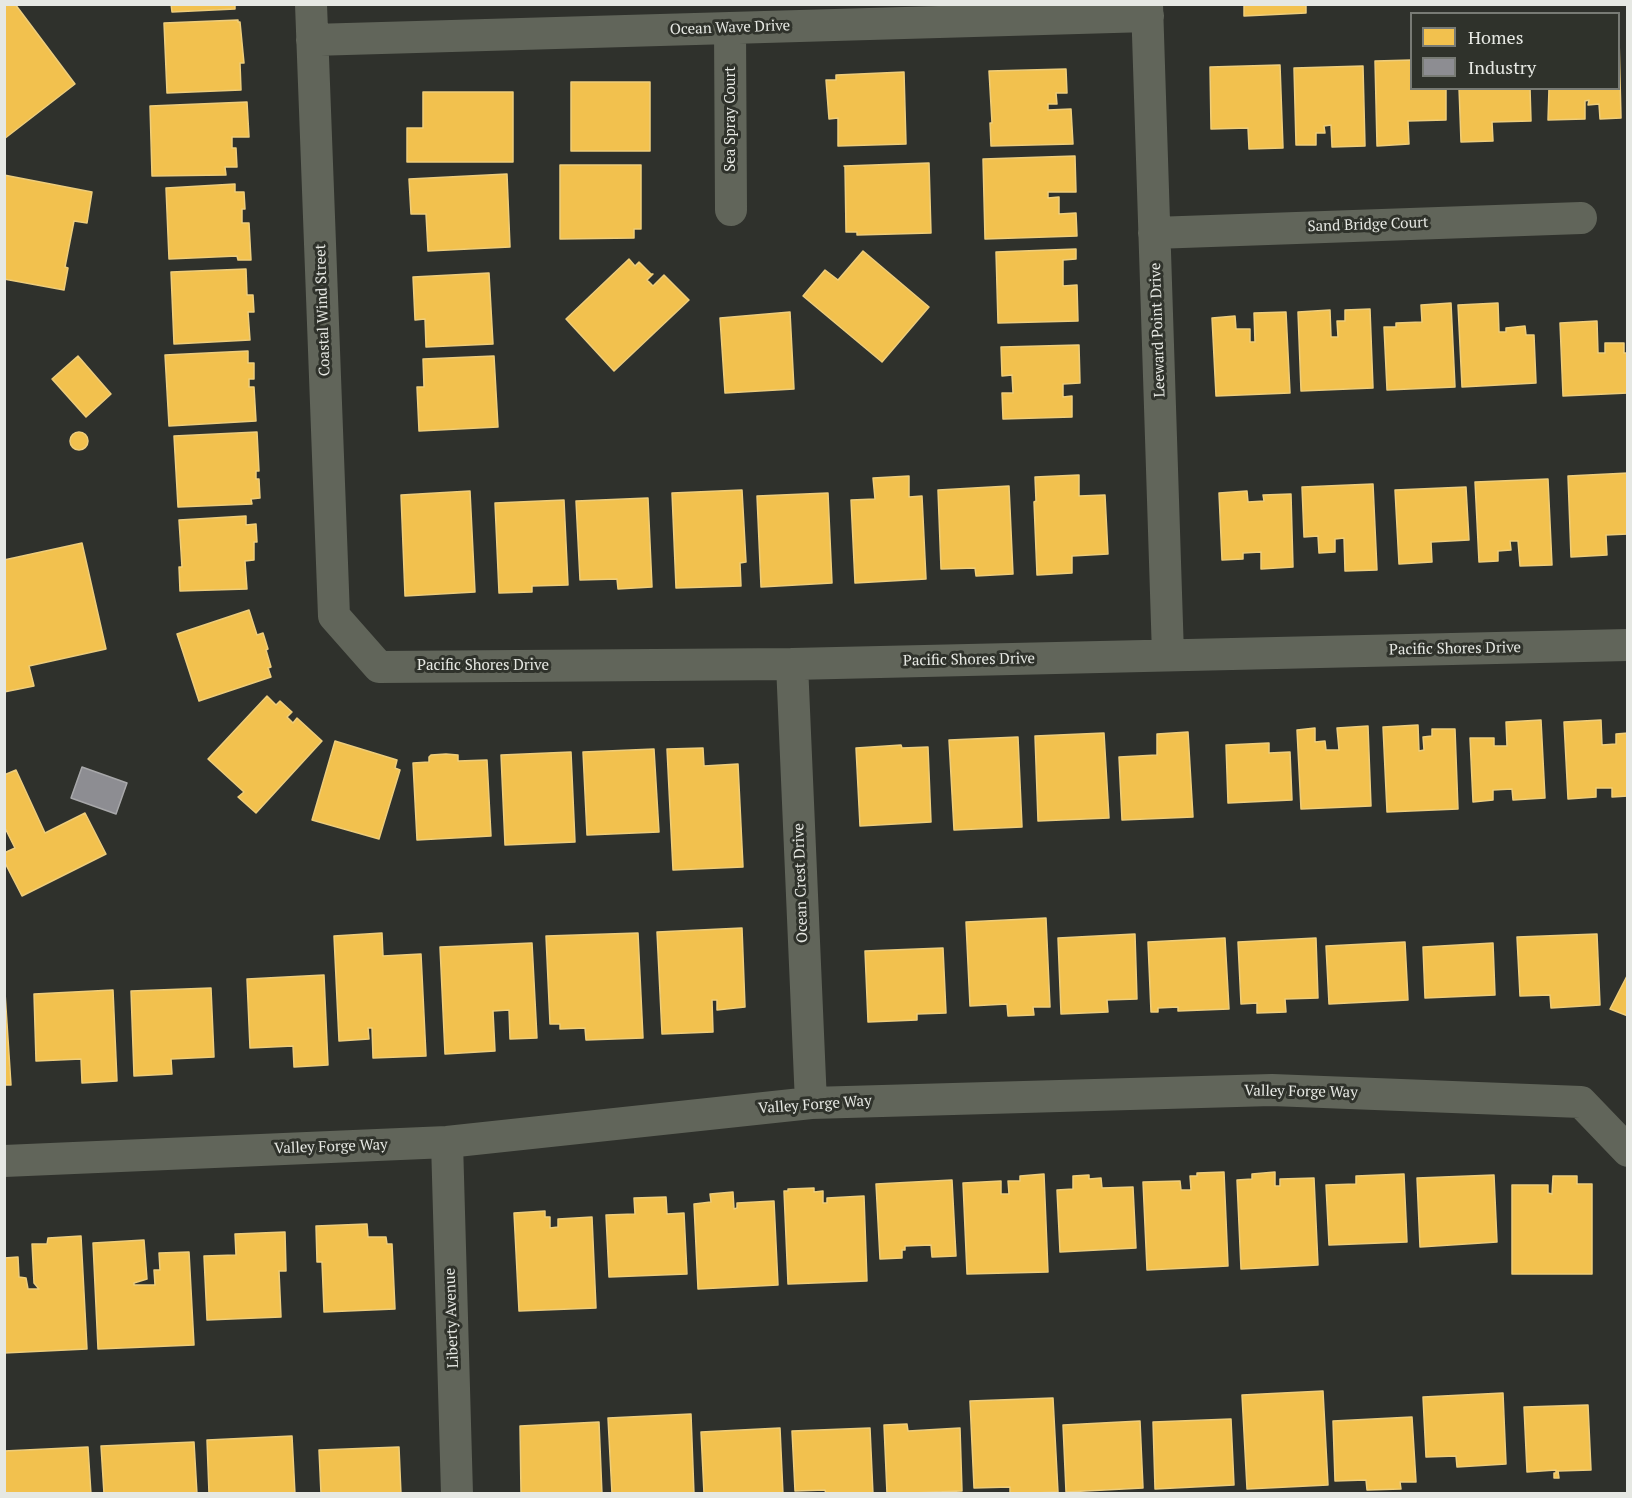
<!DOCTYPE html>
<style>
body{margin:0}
#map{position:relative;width:1632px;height:1498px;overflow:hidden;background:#2f312c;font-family:"PT Serif",serif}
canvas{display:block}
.frame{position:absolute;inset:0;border:6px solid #e6e8e3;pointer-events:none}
.legend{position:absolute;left:1410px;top:12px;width:210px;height:78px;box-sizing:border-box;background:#2f322b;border:2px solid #787b75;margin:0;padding:8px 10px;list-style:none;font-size:18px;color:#e6e8e3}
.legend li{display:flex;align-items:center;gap:12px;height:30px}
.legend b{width:30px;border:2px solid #787b75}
</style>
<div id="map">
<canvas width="1632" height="1498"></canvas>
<div class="frame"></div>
<ul class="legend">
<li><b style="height:16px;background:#f2c14e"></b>Homes</li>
<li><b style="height:16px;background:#8d8d92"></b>Industry</li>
</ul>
</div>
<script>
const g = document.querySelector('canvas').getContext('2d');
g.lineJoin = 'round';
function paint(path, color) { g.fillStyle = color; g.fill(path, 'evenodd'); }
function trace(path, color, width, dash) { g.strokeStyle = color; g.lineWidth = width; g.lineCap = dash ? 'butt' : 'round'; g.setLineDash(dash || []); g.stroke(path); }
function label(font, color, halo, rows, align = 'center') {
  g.font = font + ' "PT Serif",serif'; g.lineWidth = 6; g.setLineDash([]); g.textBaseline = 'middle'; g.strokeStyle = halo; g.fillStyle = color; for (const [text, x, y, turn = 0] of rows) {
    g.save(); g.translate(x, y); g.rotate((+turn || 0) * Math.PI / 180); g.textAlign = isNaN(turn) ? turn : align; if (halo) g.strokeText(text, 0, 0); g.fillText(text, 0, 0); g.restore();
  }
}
const homes = new Path2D(`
 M4 4H15L75 84 4 139Z
 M171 4H235V9L172 12Z
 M1244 4H1306V13L1244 16Z
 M238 20V22H240L244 63H240L241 90 167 93 164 23Z
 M1619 37 1621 118 1600 119 1599 104 1588 105 1589 100 1585 101V119L1548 120 1549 88H1618Z
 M1412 60V88H1446V120L1408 121 1409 144 1377 146 1375 61Z
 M1280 65 1283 148 1249 149 1248 128 1211 129 1210 67Z
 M1363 66 1365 146 1332 147 1331 125 1324 126 1325 133H1316V145H1296L1294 68Z
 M1066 69 1067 93H1056L1057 104H1048V110L1071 109 1073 144 991 146 990 123H992L989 71Z
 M904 72 906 144 838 146V118L829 119 826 80H836V75Z
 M571 82H650V151H571Z
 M1459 88H1530L1531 121 1492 122 1493 141 1461 142Z
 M423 92H513V162H407V128H423Z
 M247 102 249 137H232V148H236L237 167H225L226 175 152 176 150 106Z
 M1075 156 1076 192H1048V198L1059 197V214L1076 213 1077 236 985 239 983 159Z
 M929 163 931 233 857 235V232H846L845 167 844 166Z
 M560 165H641V229H634V238L560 239Z
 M507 174 510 247 428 251 426 214H411L409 179Z
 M4 175 92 192 87 223 74 221 65 267 68 268 64 290 4 279Z
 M235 184V192H244L245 209H242V223H249L251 260H238L237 256 169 259 166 188Z
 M1076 249V259L1063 260V286L1077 285 1078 321 998 323 996 252Z
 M863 251 929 307 882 362 803 296 825 270 838 280Z
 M629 259 635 266 639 262 651 274H653L647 280 653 286 664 275 689 300 614 371 566 319Z
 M246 269 247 295H253L254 312H248L250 340 174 344 171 272Z
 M489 273 493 344 426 347 425 319 415 320 413 277Z
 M1451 303 1455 387 1387 390 1384 327H1396V323L1422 322 1421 305Z
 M1498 303 1499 332H1506V328L1525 326 1526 335H1534L1536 383 1462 387 1458 305Z
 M1370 309 1373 388 1301 391 1298 312 1330 310 1331 337H1338L1337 321H1345V310Z
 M790 312 794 389 725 393 720 318Z
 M1286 312 1290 393 1216 396 1212 318 1235 316 1236 329H1250V342H1255L1254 313Z
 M1597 321 1598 353H1605V343H1624V353H1628V393L1563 396 1560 323Z
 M1079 345 1080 383 1063 384V397L1072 396V417L1003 419 1002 393H1013L1012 375 1002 376 1001 347Z
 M248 351V363H254V379H249V387H254L256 421 169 426 165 355Z
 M78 356 111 394 86 417 52 379Z
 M494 356 498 427 419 431 417 387H424L423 359Z
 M257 432 259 471H256V479H259L260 498 251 499 252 504 178 507 174 436Z
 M70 441a9 9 0 1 1 18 0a9 9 0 1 1-18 0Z
 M1628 473V534L1606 535 1607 555 1571 557 1568 476Z
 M1079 475V496L1105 495 1108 554 1072 556V573L1037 575 1034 502 1036 501 1035 477Z
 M909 476V497L922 496 926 579 855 583 851 500 875 499 873 478Z
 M1548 479 1552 565 1520 566 1518 541H1510L1511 550 1498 551V561L1479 562 1475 482Z
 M1373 484 1377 570 1345 571 1344 538 1335 539V552L1319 553 1318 536 1304 537 1302 487Z
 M1009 486 1013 574 976 576 975 568 941 569 938 490Z
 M1466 487 1469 540 1431 542 1432 562 1399 564 1395 490Z
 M742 490 746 562 740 563 741 586 676 588 672 493Z
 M470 491 475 592 405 596 401 495Z
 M1247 491 1248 502 1264 501 1263 495 1291 494 1293 567 1261 569V552L1243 553V559L1222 560 1219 493Z
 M828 493 832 583 761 587 757 496Z
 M648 498 652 587 618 589 617 579 580 580 576 501Z
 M564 500 568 585 532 586V592L499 593 495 503Z
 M246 516V525L256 524 257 542H254V560L245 561 247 589 180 591 179 567H182L179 520Z
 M82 543 106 649 29 666 34 686 4 692V560Z
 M249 610 257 635 263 633 268 649 266 650 271 667 268 668 271 677 199 701 177 634Z
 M267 696 276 705 280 701 292 712 287 717 293 723 297 718 322 741 256 813 238 797 244 792 208 759Z
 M1541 720 1545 798 1513 800 1512 789 1493 790V800L1473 802 1470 738H1494V746H1507L1506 722Z
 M1601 720 1602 745 1616 744V734L1628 733V796L1612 797V788H1596V797L1568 799 1564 722Z
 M1418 725 1419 751 1424 750 1423 737 1432 736V729H1455L1458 809 1387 812 1383 727Z
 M1368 726 1371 806 1301 809 1297 730 1315 728V742L1325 741 1326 750H1339L1337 728Z
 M1188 732 1193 817 1122 820 1119 757 1157 755V734Z
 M1104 733 1109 818 1038 821 1035 736Z
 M1018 737 1022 827 954 830 949 740Z
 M335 741 397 760 395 768 400 770 379 839 312 820Z
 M1269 743V753L1290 752 1292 800 1228 803 1226 745Z
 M901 745 902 748 928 747 931 822 860 826 856 748Z
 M703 748 704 766 738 764 743 867 673 870 667 749Z
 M654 749 659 832 587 835 583 752Z
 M571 752 575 842 505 845 501 755Z
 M446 754 458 755V761L487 760 491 836 417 840 413 763 429 762V757L431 755Z
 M16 770 45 833 85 813 106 854 22 896 4 861V853L15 848 4 826V775Z
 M1046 918 1050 1007H1033L1034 1015 1008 1016 1007 1004 970 1006 966 922Z
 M742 928 745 1007 717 1010V1000H712L713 1032 662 1034 657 932Z
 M382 933 383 956 421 954 426 1056 373 1058 372 1028H368L369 1039 339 1041 334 936Z
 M638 933 643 1038 586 1040 585 1028 560 1029V1024H550L546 936Z
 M1135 934 1137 999 1107 1000 1108 1012 1061 1014 1058 938Z
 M1597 934 1600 1005 1551 1008 1550 995 1520 996 1517 937Z
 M1225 938 1229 1009 1178 1011V1007L1158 1008V1012H1151L1148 942Z
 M1316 938 1318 998 1285 999 1286 1012 1257 1013V1003L1241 1004 1238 942Z
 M1405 942 1408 1000 1329 1004 1326 946Z
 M532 943 537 1038 510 1039 509 1010 493 1011 495 1051 445 1054 440 947Z
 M1493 943 1495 995 1425 998 1423 947Z
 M943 948 946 1013 917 1014V1020L868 1022 865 951Z
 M1628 974V1016L1610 1009Z
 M324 975 328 1065 294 1067 293 1046 250 1048 247 979Z
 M4 977 11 1085H4Z
 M211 988 214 1057 171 1059 172 1074 134 1076 131 991Z
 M113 990 117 1081 82 1083 81 1059 36 1061 34 994Z
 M1224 1172 1228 1266 1147 1270 1143 1182 1180 1181 1181 1190H1191L1190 1176H1197V1173Z
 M1275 1172V1186H1280V1179L1314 1178 1318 1265 1241 1269 1237 1180 1252 1179V1174Z
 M1044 1174 1048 1272 967 1274 963 1183 1001 1181V1194H1009L1008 1181H1020V1176Z
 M1404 1174 1407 1242 1329 1245 1326 1185 1356 1184V1176Z
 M1089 1175V1179L1101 1178 1102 1188 1133 1187 1136 1248 1060 1252 1057 1190 1073 1189V1176Z
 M1494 1175 1497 1242 1420 1247 1417 1178Z
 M1553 1176H1577V1184H1592V1274H1512V1185H1548V1193L1552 1194Z
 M952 1180 956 1256 932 1257 931 1245 905 1246V1250H902V1258L880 1259 876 1184Z
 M814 1188V1192L823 1191V1203H827V1198L864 1196 867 1281 788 1284 784 1191H788V1189Z
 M733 1192 734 1209 737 1208V1203L774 1201 778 1285 698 1289 694 1204 711 1202 710 1194Z
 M666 1197 667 1214 684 1213 687 1274 609 1277 606 1215 635 1214 634 1198Z
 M545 1211V1217H550V1228L558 1227V1219L592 1217 596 1308 519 1311 514 1213Z
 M367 1224 368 1237H386L387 1244H392L395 1309 324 1312 322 1262H317L316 1226Z
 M285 1232 286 1271H279L281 1317 207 1320 204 1256 236 1255 235 1234Z
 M81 1236 87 1349 4 1353V1258L18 1257 19 1277 26 1278 28 1289H39L34 1283 32 1244H47L48 1238Z
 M144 1240 147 1279 134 1283V1285H155L154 1270H160L159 1253 189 1252 194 1345 98 1349 93 1243Z
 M1323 1391 1328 1485 1247 1489 1242 1395Z
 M1503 1393 1506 1464 1457 1467 1456 1456 1426 1457 1423 1397Z
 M1053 1398 1058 1492 1010 1494V1487L974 1488 970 1401Z
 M1588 1405 1591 1470 1558 1471 1559 1478H1554V1473H1556V1470L1527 1472 1524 1407Z
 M691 1414 694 1494H612L608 1418Z
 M1412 1417 1416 1482H1400L1401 1489 1367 1490 1366 1480 1335 1481 1333 1421Z
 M1231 1419 1234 1485 1155 1489 1153 1422Z
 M1140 1421 1143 1488 1066 1492 1063 1425Z
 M599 1422 602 1494H521L520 1426Z
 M907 1424 908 1431 960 1428 962 1491 887 1494 884 1425Z
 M780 1428 783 1494H704L701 1432Z
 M870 1428 873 1494H826L825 1490 795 1491 792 1431Z
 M292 1436 295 1494H209L207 1440Z
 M194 1442 197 1494H104L101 1446Z
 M88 1447 91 1494H4V1451Z
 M399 1447 401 1494H321L319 1450Z`);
const industry = new Path2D(`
 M82 767 127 783 116 814 71 798Z`);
const minor = new Path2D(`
 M311 4 334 616 379 667 792 664 1628 645
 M1147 4 1168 655
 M730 28 731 210
 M312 40 1148 16
 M1154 233 1581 218
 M792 664 811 1103
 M447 1142 457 1494
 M4 1161 447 1142 811 1103 1272 1090 1581 1102 1628 1151`);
const streetNames = [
 ["Ocean Wave Drive",730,28,-2],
 ["Sea Spray Court",731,119,-90],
 ["Sand Bridge Court",1368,225,-2],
 ["Coastal Wind Street",323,310,-92],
 ["Leeward Point Drive",1158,330,-92],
 ["Pacific Shores Drive",1455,649,-1],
 ["Pacific Shores Drive",969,660,-1],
 ["Pacific Shores Drive",483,666],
 ["Ocean Crest Drive",801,883,-92],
 ["Valley Forge Way",1301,1092,1],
 ["Valley Forge Way",815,1105,-4],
 ["Valley Forge Way",331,1147,-2],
 ["Liberty Avenue",452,1318,-92]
];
paint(homes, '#f2c14e');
trace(homes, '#eecd7b', 1.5);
paint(industry, '#8d8d92');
trace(industry, '#a8a8aa', 1.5);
trace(minor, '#61655a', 32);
label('15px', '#e6e8e3', '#2f322b', streetNames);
</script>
